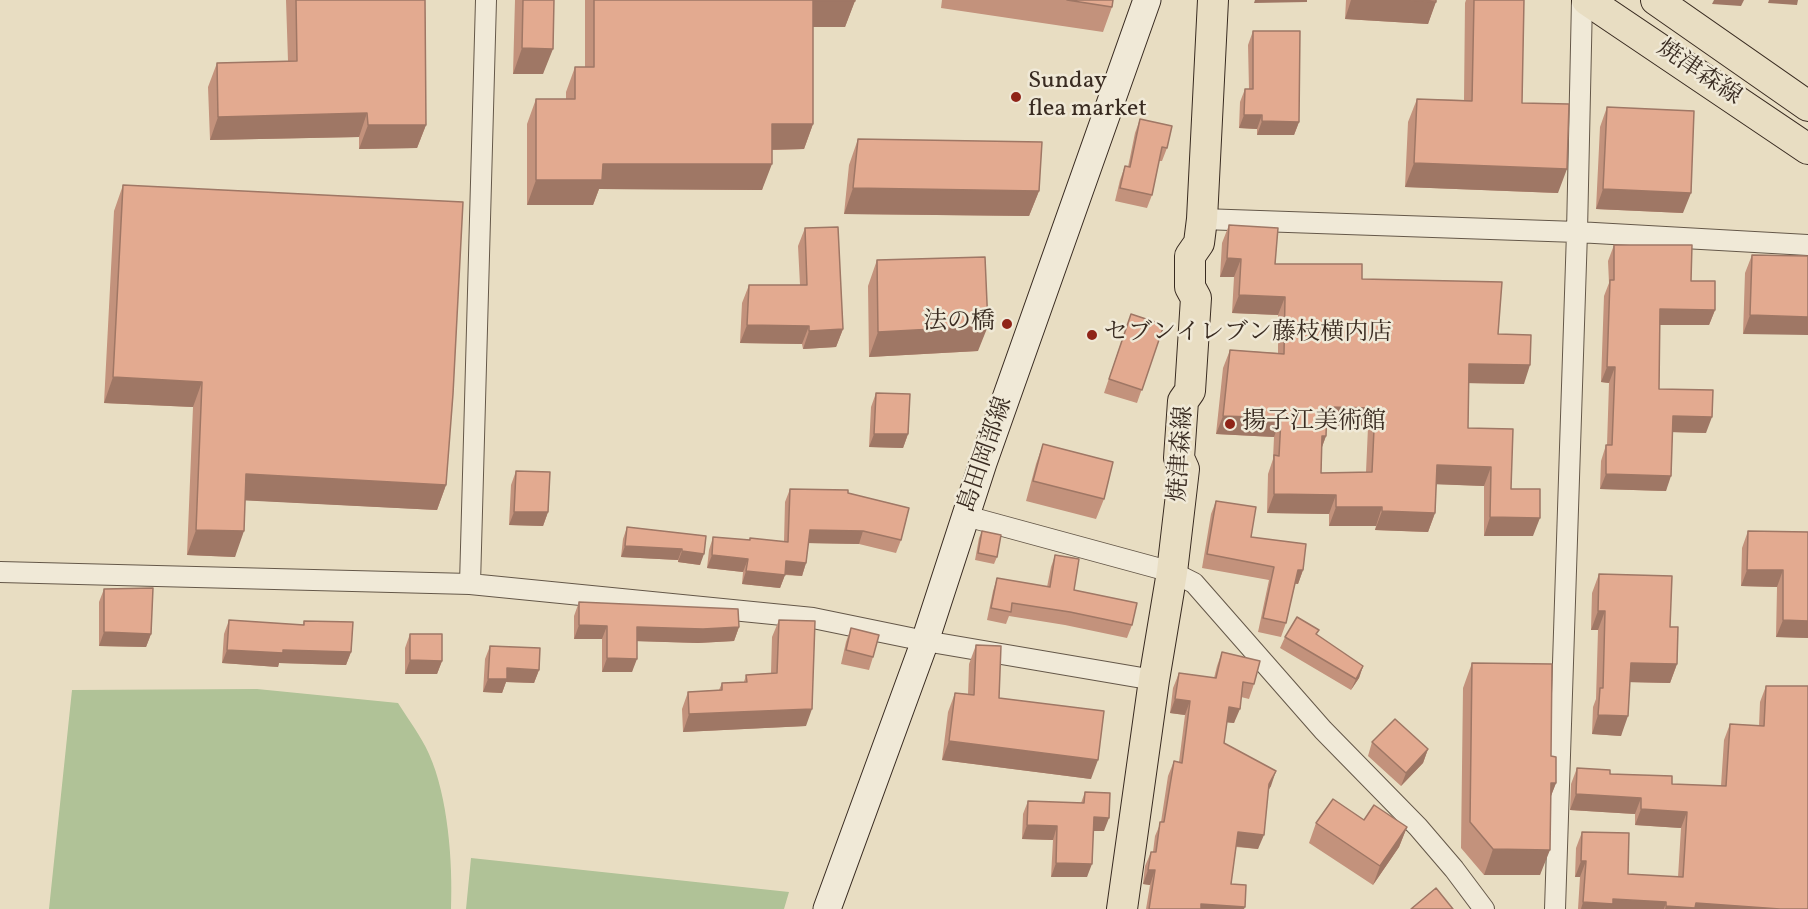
<!DOCTYPE html>
<meta charset="utf-8">
<style>
body{margin:0}
canvas{display:block;background:#e8ddc2}
</style>
<canvas width="1808" height="909"></canvas>
<script>
const g = document.querySelector('canvas').getContext('2d');
g.lineJoin = 'round';
function paint(path, color) { g.fillStyle = color; g.fill(path, 'evenodd'); }
function trace(path, color, width, dash) { g.strokeStyle = color; g.lineWidth = width; g.lineCap = dash ? 'butt' : 'round'; g.setLineDash(dash || []); g.stroke(path); }
function label(font, color, halo, rows, align = 'center') {
  g.font = font + ' Vollkorn,"Noto Serif JP",serif'; g.lineWidth = 5; g.setLineDash([]); g.textBaseline = 'middle'; g.strokeStyle = halo; g.fillStyle = color; for (const [text, x, y, turn = 0] of rows) {
    g.save(); g.translate(x, y); g.rotate((+turn || 0) * Math.PI / 180); g.textAlign = isNaN(turn) ? turn : align; if (halo) g.strokeText(text, 0, 0); g.fillText(text, 0, 0); g.restore();
  }
}
const green = new Path2D(`
 M257 689 398 703C408 719 421 736 429 754 448 796 453 863 451 909H49L72 690Z
 M471 858 789 892 784 909H466Z`);
const minor = new Path2D(`
 M1202 219 1577 232 1808 245
 M966 516 1172 572 1194 583 1323 730 1418 827 1454 869 1484 909
 M0 572 470 584 813 618 925 641 1154 680
 M470 584 486 0
 M1555 909 1577 232 1582 0`);
const secondary = new Path2D(`
 M827 909 925 641 983 463 1147 0`);
const primary = new Path2D(`
 M1587 0 1808 149
 M1656 0 1808 106
 M1122 909 1154 680 1172 572 1184 469 1179 458 1183 401 1190 391 1196 298 1190 287V256L1199 243 1202 219 1213 0`);
const wall = new Path2D(`
 M286 0H425L426 125 417 148 359 149V137L210 140 208 87 217 63 288 61Z
 M515 0H554L543 74H513Z
 M585 0H855L845 27H813V124L804 149 772 150 762 190 599 189 593 205H527V124L536 99H566V92L575 67H585Z
 M942 0H1113L1112 7 1103 32 941 8Z
 M1346 0H1436L1428 24 1345 19Z
 M1466 0H1524L1522 103 1558 193 1405 187 1408 122 1417 99 1464 100 1465 3Z
 M1253 31 1299 122 1294 135H1257V129L1239 128 1240 102 1245 89H1249L1248 45Z
 M1607 107 1683 213 1596 209 1600 127Z
 M1140 119 1167 148 1162 161H1159L1152 195 1147 208 1115 201 1120 180 1125 166 1128 167 1135 133Z
 M858 139 1039 191 1029 216 844 214 849 165Z
 M123 185 446 485 437 510 245 500 235 557 187 555 193 407 104 403 114 211Z
 M1229 225 1275 264 1362 279 1498 334 1524 384 1468 383V428L1511 489 1533 536H1484V486L1436 484 1435 513 1428 532 1375 530 1376 526H1329V514L1267 513 1268 474 1273 459 1274 437 1216 434 1223 368 1230 350 1278 353V315L1232 313 1234 277H1220L1222 243ZM1326 426 1368 427 1366 472 1321 473 1322 447 1326 436Z
 M805 228 843 329 836 347 803 349 802 344 740 343 742 303 749 285H800L798 246Z
 M1614 245 1691 281 1715 310 1709 325H1660L1659 389 1706 433 1673 432 1666 491 1600 489 1601 461 1606 445H1607L1609 383 1601 382 1604 296 1609 283 1608 261Z
 M1752 255 1808 256 1743 334 1745 273Z
 M877 260 978 351 869 357 868 286Z
 M1164 325 1137 403 1104 393 1126 328Z
 M876 393 908 434 903 448 869 447 871 407Z
 M1043 444 1104 499 1096 519 1026 501 1036 464Z
 M516 471 548 512 543 526 509 525 511 485Z
 M790 489 848 493 901 540 896 553 859 544 808 543 806 563 802 576 785 575 780 588 742 584 743 572 707 568 709 550 713 537 749 540 784 542 785 502Z
 M1216 501 1251 537 1303 570 1298 584H1295L1286 623 1281 637 1258 632 1269 580 1202 568 1211 514Z
 M627 527 706 536 700 565 678 562V560L621 557 623 539Z
 M982 531 997 557 994 564 975 560 979 538Z
 M1748 531 1808 532V638L1776 637 1777 587 1741 586 1742 548Z
 M1055 555 1074 590 1132 625 1127 638 1065 625 1009 616 1006 624 987 620 993 591 997 578 1047 587 1051 567Z
 M1599 574 1670 627 1677 664 1670 683 1630 682 1621 736 1592 734 1593 707 1596 699 1598 630H1591L1592 593Z
 M104 589 151 634 146 647 99 646V602Z
 M579 602 739 627 734 641 698 643 637 641 632 672H602V639H574V616Z
 M229 620 303 625 304 621 351 652 346 665 279 663 278 667 222 663 224 634Z
 M779 620 806 726 683 732 682 709 688 692 719 690 722 683 744 682 746 675 771 673 772 637Z
 M851 628 873 657 869 670 841 664 846 642Z
 M410 634 442 661 437 674H405V648Z
 M1285 637 1363 666 1359 678 1351 690 1280 648Z
 M976 645 999 698 1091 779 942 760 948 712 955 693 968 694 969 664Z
 M490 646 539 670 534 683 506 682 502 693 483 692 485 659Z
 M1222 652 1254 684 1249 699 1241 697 1234 723 1227 722 1224 743 1271 786 1268 790 1258 849 1236 847 1231 884 1244 909H1146L1150 885 1143 884 1145 866 1151 852H1153L1155 836 1161 822 1168 776 1174 761 1179 762 1185 715 1170 713 1173 688 1179 673 1214 678 1217 666Z
 M1472 663 1551 756 1556 783 1550 798 1540 875H1484L1461 848 1463 688Z
 M1766 686 1808 909H1578L1580 877H1575L1576 848 1582 832 1628 874 1678 877 1681 828 1635 825V814L1570 810 1571 784 1577 768 1672 784 1721 786 1724 740 1730 724 1759 726 1760 702Z
 M1372 742 1428 749 1423 763 1401 786 1368 756Z
 M1085 792 1104 831H1093L1087 877H1051L1053 840 1022 839 1023 814 1028 801 1081 803Z
 M1364 820 1407 827 1399 847 1373 885 1309 843 1316 823Z`);
const shadedWall = new Path2D(`
 M1255 0H1307V2L1254 3Z
 M1351 0H1410L1436 2 1428 24 1345 19Z
 M1714 0H1744L1741 6 1712 4Z
 M1769 0H1798L1797 5 1768 3Z
 M813 1H855L845 27H804Z
 M522 48 553 49 543 74H513Z
 M367 113 359 137 210 140 218 117Z
 M1244 115H1262L1257 129 1239 128Z
 M1262 121 1299 122 1294 135H1257Z
 M772 124H813L804 149 762 150Z
 M368 125H426L417 148 359 149Z
 M1414 163 1567 169 1558 193 1405 187Z
 M603 164H772L762 190 599 189 593 205H527L536 180Z
 M853 188 1039 191 1029 216 844 214Z
 M1603 189 1691 193 1683 213 1596 209Z
 M1227 258 1241 259 1234 277H1220Z
 M1239 295 1285 297 1278 315 1232 313Z
 M1660 309 1715 310 1709 325H1655Z
 M1750 315 1808 317V335L1743 334Z
 M747 325 809 326 802 344 740 343Z
 M988 326 978 351 869 357 878 332Z
 M843 329 836 347 803 349 809 331Z
 M1469 364 1530 365 1524 384 1462 383Z
 M1607 367H1615L1609 383 1601 382Z
 M113 377 202 382 193 407 104 403Z
 M1327 407 1375 408 1368 427 1320 426Z
 M1223 416 1281 418 1274 437 1216 434Z
 M1673 416 1712 417 1706 433 1668 432Z
 M874 434H908L903 448 869 447Z
 M1322 436H1326L1319 455Z
 M1437 465 1491 467 1484 486 1430 484Z
 M246 474 446 485 437 510 237 500Z
 M1606 474 1671 476 1666 491 1600 489Z
 M1274 494 1336 495 1329 514 1267 513Z
 M1336 507H1382L1376 526H1329Z
 M1382 511 1435 513 1428 532 1375 530Z
 M514 512H548L543 526 509 525Z
 M1490 517 1540 518 1533 536H1484Z
 M196 530 244 531 235 557 187 555Z
 M810 530 863 531 859 544 805 543Z
 M625 546 682 549 678 560 621 557Z
 M682 551 704 554 700 565 678 562Z
 M712 555 748 559 743 572 707 568Z
 M786 561 806 563 802 576 782 574Z
 M1298 570H1303L1298 584 1293 583Z
 M1747 570H1783L1777 587 1741 586Z
 M746 571 785 575 780 588 742 584Z
 M1598 611H1605L1598 630H1591Z
 M1783 620 1808 621V638L1776 637Z
 M579 625 607 626 602 639H574Z
 M637 627H739L734 641 698 643 632 641Z
 M104 632 151 634 146 647 99 646Z
 M227 650H283L351 652 346 665 279 663 278 667 222 663Z
 M607 658 637 659 632 672H602Z
 M410 660 442 661 437 674H405Z
 M1631 663 1677 664 1670 683 1624 682Z
 M1363 666 1359 678 1351 690 1356 679Z
 M507 668 539 670 534 683 506 682 502 693 483 692 488 679Z
 M1175 699 1190 701 1185 715 1170 713Z
 M1229 707 1240 709 1234 723 1223 722Z
 M812 709 806 726 683 732 689 714Z
 M1598 715 1628 716 1621 736 1592 734Z
 M949 741 1098 760 1091 779 942 760Z
 M1428 749 1423 763 1401 786 1406 773Z
 M1276 771 1271 786 1264 798 1269 784Z
 M1551 783H1556L1546 809Z
 M1576 794 1641 798 1635 814 1570 810Z
 M1641 809 1687 812 1681 828 1635 825Z
 M1094 817 1109 818 1104 831H1089Z
 M1027 825 1057 826 1053 840 1022 839Z
 M1407 827 1399 847 1373 885 1380 866Z
 M1238 832 1264 835 1258 849 1233 846Z
 M1493 849 1550 850 1540 875H1484Z
 M1581 861H1586L1580 877H1575Z
 M1056 863 1092 864 1087 877H1051Z
 M1148 870H1155L1150 885 1143 884Z
 M1613 899 1666 902 1664 909H1581L1583 902Z
 M1696 903 1780 909H1665L1666 906Z
 M1201 904 1245 907 1244 909H1199Z`);
const building = new Path2D(`
 M296 0H425L426 125H368L367 113 218 117 217 63 297 61Z
 M523 0H554L553 49 522 48Z
 M594 0H855V1H813V124H772V164H603L602 180H536V99H575V67H594Z
 M1067 0H1113L1112 7Z
 M1410 0H1436V2Z
 M1474 0H1524L1522 103 1569 104 1567 169 1414 163 1417 99 1472 101Z
 M1253 31H1300L1299 122 1262 121V115H1244L1245 89H1253Z
 M1607 107 1694 111 1691 193 1603 189Z
 M1140 119 1172 126 1167 148 1162 147 1152 195 1120 188 1125 166 1130 167Z
 M858 139 1042 142 1039 191 853 188Z
 M123 185 463 202 453 394 446 485 246 474 244 531 196 530 202 382 113 377Z
 M1229 225 1278 228 1275 264H1362V279L1502 282 1498 334 1531 335 1530 365 1469 364 1468 428 1513 429 1511 489H1540V518L1490 517 1491 467 1437 465 1435 513 1382 511V507H1336V495L1274 494V455L1279 456 1281 418 1223 416 1230 350 1284 354 1285 297 1239 295 1241 259 1227 258ZM1327 407 1375 408 1372 472 1321 473 1322 436H1326Z
 M838 227 843 329 809 331V326L747 325 749 285H807L805 228Z
 M1614 245H1692L1691 281H1715V310L1660 309 1659 389 1713 390 1712 417 1673 416 1671 476 1606 474V445H1612L1615 367H1607L1610 280H1614Z
 M1752 255 1808 256V317L1750 315Z
 M985 257 988 326 878 332 877 260Z
 M1131 314 1164 325 1142 390 1109 379Z
 M876 393 910 394 908 434H874Z
 M1043 444 1113 462 1104 499 1033 481Z
 M516 471 550 472 548 512H514Z
 M790 489 848 490V493L909 508 901 540 863 531 810 530 806 563 786 561 785 575 746 571 748 559 712 555 713 537 750 540V538L788 542Z
 M1216 501 1256 507 1251 537 1306 544 1303 570H1298L1286 623 1263 618 1274 567 1207 554Z
 M627 527 706 536 704 554 682 551V549L625 546Z
 M982 531 1001 535 997 557 978 553Z
 M1748 531 1808 532V621L1783 620V570H1747Z
 M1055 555 1079 559 1074 590 1137 603 1132 625 1070 612 1012 603 1011 612 991 608 997 578 1050 587Z
 M1599 574 1672 576 1670 627H1678L1677 664 1631 663 1628 716 1598 715 1600 688H1603L1605 611H1598Z
 M153 588 151 634 104 632V589Z
 M579 602 738 609 739 627 703 629 637 627V659L607 658V626L579 625Z
 M1297 617 1319 630 1316 634 1363 666 1356 679 1285 637Z
 M229 620 304 625V621L353 622 351 652 283 650V653L227 650Z
 M779 620 815 621 812 709 689 714 688 692 722 690V683L747 682 746 675 777 673Z
 M851 628 879 635 873 657 846 650Z
 M410 634H442V661L410 660Z
 M976 645 1001 646 999 698 1104 711 1098 760 949 741 955 693 974 695Z
 M490 646 540 648 539 670 507 668V679H488Z
 M1222 652 1260 661 1254 684 1243 682 1240 709 1229 707 1224 743 1276 771 1269 784 1264 835 1238 832 1231 884 1246 885 1245 907 1201 904V909H1149L1155 870H1148L1151 852H1156L1160 822H1164L1174 761 1182 763 1190 701 1175 699 1179 673 1216 678Z
 M1472 663 1552 664 1551 756 1556 757V783H1551L1550 850 1493 849 1470 822Z
 M1766 686H1808V909H1780L1696 903 1695 908 1666 906V902L1613 899V904L1583 902 1586 861H1581L1582 832 1629 833 1628 874 1683 877 1687 812 1641 809V798L1576 794 1577 768 1610 770V774L1672 776V784L1726 786 1730 724 1764 726Z
 M1395 719 1428 749 1406 773 1372 742Z
 M1085 792 1110 793 1109 818 1094 817 1092 864 1056 863 1057 826 1027 825 1028 801 1084 803Z
 M1333 799 1364 820 1374 805 1407 827 1380 866 1316 823Z
 M1436 888 1453 909H1411Z`);
const markers = [
 [1016,97,6,"#8f2418"],
 [1007,324,6,"#8f2418"],
 [1092,335,6,"#8f2418"],
 [1230,424,6,"#8f2418"]
];
const streetNames = [
 ["焼津森線",1698,74,34],
 ["焼津森線",1183,454,-86],
 ["島田岡部線",987,455,-71]
];
const poiNames = [
 ["Sunday",1028,83],
 ["flea market",1028,111],
 ["法の橋",995,324,"right"],
 ["セブンイレブン藤枝横内店",1104,335],
 ["揚子江美術館",1242,424]
];
paint(green, '#b0c297');
trace(minor, '#655849', 22);
trace(secondary, '#392b21', 29);
trace(primary, '#392b21', 32);
trace(minor, '#f0e9d7', 20);
trace(secondary, '#f0e9d7', 27);
trace(primary, '#e8ddc2', 30);
paint(wall, '#c3927c');
paint(shadedWall, '#9f7765');
paint(building, '#e3aa90');
trace(building, '#9f7765', 1.5);
for (const [x, y, r, color] of markers) { const dot = new Path2D(); dot.arc(x, y, r, 0, 2 * Math.PI); g.fillStyle = color; g.fill(dot); trace(dot, '#f0e9d7', 2); }
label('24px', '#392b21', '#f0e9d7', streetNames);
label('24px', '#392b21', '#f0e9d7', poiNames, 'left');
</script>
